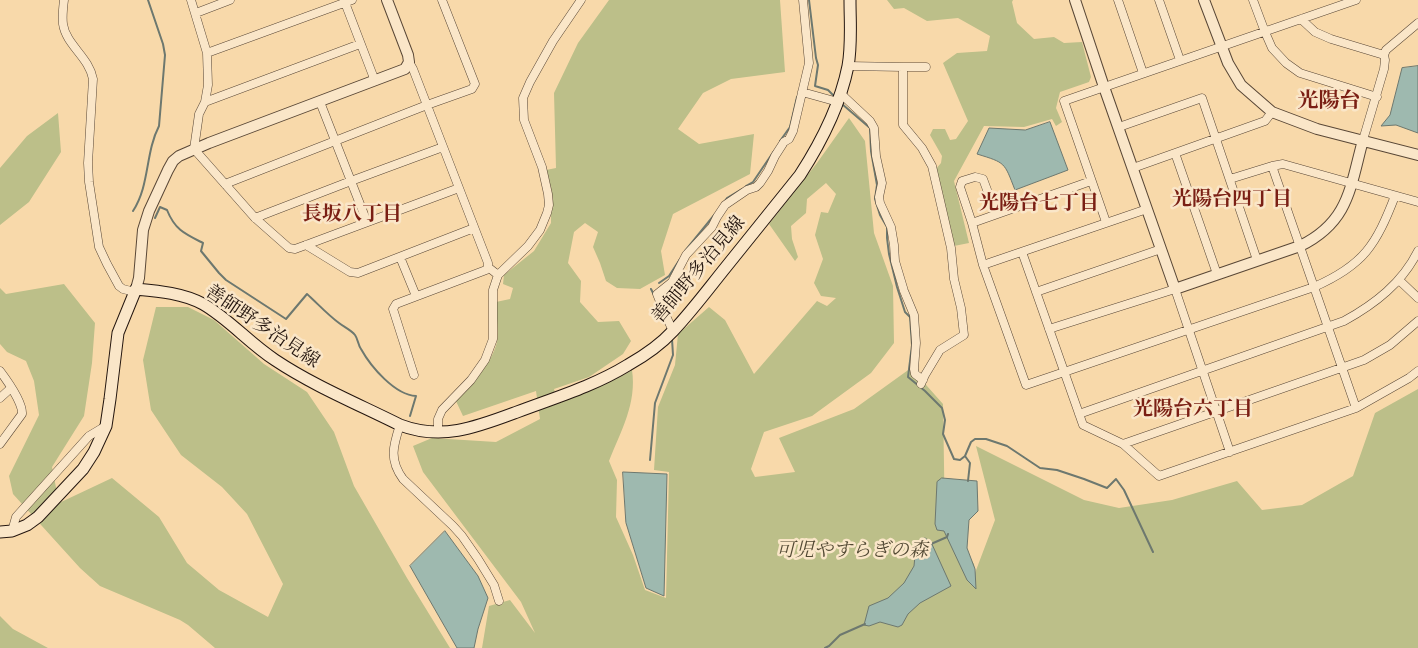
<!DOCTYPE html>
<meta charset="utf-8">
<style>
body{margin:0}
canvas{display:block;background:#f8d9aa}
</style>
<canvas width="1418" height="648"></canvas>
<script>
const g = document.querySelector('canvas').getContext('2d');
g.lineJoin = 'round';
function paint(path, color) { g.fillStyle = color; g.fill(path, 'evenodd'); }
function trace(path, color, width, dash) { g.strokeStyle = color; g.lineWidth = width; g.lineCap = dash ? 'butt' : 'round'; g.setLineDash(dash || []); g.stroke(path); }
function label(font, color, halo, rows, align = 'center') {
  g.font = font + ' "Gentium Book Plus","Noto Serif JP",serif'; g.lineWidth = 5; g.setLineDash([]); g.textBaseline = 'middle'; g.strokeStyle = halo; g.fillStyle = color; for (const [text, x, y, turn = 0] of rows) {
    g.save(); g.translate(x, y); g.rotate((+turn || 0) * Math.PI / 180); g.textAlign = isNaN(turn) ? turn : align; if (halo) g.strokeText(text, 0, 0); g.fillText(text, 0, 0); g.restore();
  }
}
const green = new Path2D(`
 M609 0H780L785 72 731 79 703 93 678 129 699 144 754 134 750 174 673 214 661 251 665 275 640 289 617 288 606 281 600 263 593 247 598 232 585 223 574 232 568 263 581 281 580 302 598 322 619 321 631 341 623 354 589 377 554 389 558 402 620 377 632 370C637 403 621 431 609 461L617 480 616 517 633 555 645 590 666 598 669 472 654 470 658 407 675 365 678 334 709 307 725 320 754 374 817 301 827 306 836 298 821 296 814 283 823 259 815 235 821 212 828 213 836 194 826 183 807 199 806 213 791 226 792 239 798 257 795 261 769 224 817 163 849 118 865 141 874 233 893 286 894 343 871 373 812 416 764 432 751 469 755 477 795 472 779 438 854 409 911 368 943 404 945 525 974 564 975 573 995 520 976 446 1084 500 1119 508 1172 500 1237 481 1262 510 1302 505 1353 476 1375 413 1418 389V648H482L489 606 510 600 535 633 521 602 423 472 413 446 432 438 496 442 540 419 536 391 463 416 455 399C472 383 491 365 497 342 499 331 496 313 496 302L510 299 513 288 503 284 504 275 534 251 551 223V204L550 186 546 170 556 168 554 93 578 43Z
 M887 0H1013L1012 2 1017 23 1034 39 1054 37 1064 43 1082 42 1091 77 1089 82 1060 92 1056 108 1062 122 1056 126 1052 119 1024 127 984 126 954 181 969 243 954 246 935 170 941 163 942 156 930 135 933 129H945L950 140 956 139 968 121 943 63 957 53 987 51 990 36 958 18 927 21 904 8 894 9Z
 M58 113 61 152 29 202 0 225V168L27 136Z
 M64 284 95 323 92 363 84 416 52 467 59 503 112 478 159 517 187 563 219 590 268 617 283 584 247 514 222 487 181 455 151 410 143 360 156 307H188L214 320 264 364 307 392 334 432 354 486 407 578 450 648H215L188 625 180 620 100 586 80 568 13 494 9 476 39 415 34 381 26 361 7 352 0 344V288L6 294Z
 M0 616 13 629 48 648H0Z`);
const water = new Path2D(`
 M1418 66V133L1396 125 1381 126 1390 115 1402 68Z
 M1050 122 1068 170 1015 190C1004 162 1006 163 977 154L989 128 1025 130Z
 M623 472 667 474 664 596 646 588 626 523Z
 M942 478 977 481 978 511 969 520 967 548 975 569 976 589 967 580 944 531 937 530 935 524 937 482Z
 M445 531 478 576 488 598 478 629 474 648H457L410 566Z
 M925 538 931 542 951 586 920 603 908 614 902 625 898 627 880 622 869 626 864 625 869 606 888 598 904 583 914 566 915 556Z`);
const stream = new Path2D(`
 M809 0 816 58 818 65 815 86 828 90 835 97
 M842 104 870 128 871 151 877 185 875 199 880 215 887 227V238L889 254 897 287 905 312 910 317 912 345 908 377 925 391 942 408 945 420 943 434 954 459 960 460 965 456 971 442 975 439H986L1007 446 1040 468 1057 470 1084 479 1107 488 1116 479 1124 490 1153 552
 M780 141 790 127 797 97H799
 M746 186 753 182 774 151
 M724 202 727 198 742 189
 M133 211C150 185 145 153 159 126L165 55 163 44 148 0
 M155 218 160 207 167 210C175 230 185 234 203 243L201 251 219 273 226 280 286 319 307 294C318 304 328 315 339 323 344 327 351 330 355 335 358 339 358 345 361 349 371 367 395 395 416 396L410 416
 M685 251 715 214
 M659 283 669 276 680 259
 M651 289 654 295
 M965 456 970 463 968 481
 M650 460 655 403 673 355 672 339
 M931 544 947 537 948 534
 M825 648 829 646 840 635 865 624`);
const minor = new Path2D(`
 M64 0C63 8 62 16 63 24 66 45 89 57 93 79L88 163 89 182 99 247 107 264 119 286 123 289 135 292
 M191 0 207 53 208 85 205 102 199 114 194 149 255 218 289 248 295 249 306 245 459 188
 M344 0 375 81
 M1118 0 1143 73
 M1159 0 1180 60
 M1253 0 1265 32 1272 48 1286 63 1300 73 1377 97
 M196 13 230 0
 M1301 19 1315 32 1331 39 1384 55
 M207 53 352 0
 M409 62 413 69 488 263V267L498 275
 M848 66 903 67V125L922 148 932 166 951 248 954 279 961 308 964 335 940 350 925 375 921 384
 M903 67H926
 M802 92 838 102
 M840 93 870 121 874 128 876 156 882 183 879 197 880 203 891 227 894 245 895 261 904 291 914 315 916 343 914 369 915 374 923 380
 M205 102 360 44
 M320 102 367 222
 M1119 127 1202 98 1257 260
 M1363 140 1384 69 1385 60 1384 55 1386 50 1418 23
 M1175 153 1217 274
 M1272 166 1356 408
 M1133 168 1265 121 1272 112
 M1230 179 1272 166 1283 164 1418 202
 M225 184 427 105 472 89 475 84 442 0
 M996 214 983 179 975 177 962 181 960 187 972 223 983 265 1026 385 1314 287C1364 265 1376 245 1395 196
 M255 218 351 181 443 147
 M1106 222 1064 101 1356 0
 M972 223 1091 181
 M306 245 350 272 358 273 474 228
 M1022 252 1083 425 1123 444 1159 476 1356 408 1409 378 1418 371
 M400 257 416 296
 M983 265 1147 209
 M1399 280 1418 298
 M1036 292 1161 249
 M1049 329 1175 289 1230 452
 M673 331 665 314 657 294 672 282 686 255 712 227 717 217 725 205 747 190 756 187 760 183 768 171 775 156 784 142 789 139 793 131 809 63 803 0
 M0 371C6 379 23 403 22 414L0 444
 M414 375 393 309 396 304 486 270 488 267
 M0 398 11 388
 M1079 414 1344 321C1375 304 1402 283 1418 251
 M400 425C393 446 389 460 403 479L453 526 462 536 478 559 494 585 499 601
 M438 433V419L442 410 471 380 485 360 493 339V290L498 275 528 246 540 230 547 213 549 205 548 194 542 167 524 120 523 98 530 82 553 41 581 0
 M1123 444 1364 360 1390 345 1418 321
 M12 531 16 517 89 436 104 427`);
const tertiary = new Path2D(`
 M1075 0 1104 87 1175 289 1300 246C1349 222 1350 188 1363 140
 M1204 0 1228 63 1241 85 1272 112 1317 129 1418 155
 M136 289 139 278 143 230 149 211 168 170 173 161 179 156 209 143 405 69 409 62 408 55 387 0`);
const secondary = new Path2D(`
 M0 532 12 531 27 525 38 517 83 469 94 452 106 426 110 399 118 333 136 289C158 291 183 293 203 304 229 319 249 343 275 360 314 386 358 404 400 425 442 441 477 427 517 412 554 398 594 386 628 365 644 356 661 344 673 331 692 311 709 288 726 267 751 236 775 206 800 175 822 141 840 106 848 66 852 44 850 22 850 0`);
const streetNames = [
 ["善師野多治見線",699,270,-50],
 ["善師野多治見線",262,327,34]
];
const parkNames = [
 ["可児やすらぎの森",852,551]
];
const neighbourhoodNames = [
 ["光陽台四丁目",1232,200],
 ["光陽台七丁目",1039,204],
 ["長坂八丁目",352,215],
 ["光陽台六丁目",1193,410]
];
const quarterNames = [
 ["光陽台",1329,102]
];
paint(green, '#bcbf89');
paint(water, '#9eb9af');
trace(water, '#6d786f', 1);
trace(stream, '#6d786f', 2);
trace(minor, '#594736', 9);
trace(tertiary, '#594736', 12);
trace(secondary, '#24160f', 13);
trace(minor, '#fae6c8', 8);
trace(tertiary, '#fae6c8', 10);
trace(secondary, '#fae6c8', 11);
label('19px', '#24160f', '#fae6c8', streetNames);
label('italic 19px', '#524934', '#fae6c8', parkNames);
label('bold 20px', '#7a1f14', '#fae6c8', neighbourhoodNames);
label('bold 21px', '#7a1f14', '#fae6c8', quarterNames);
</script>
